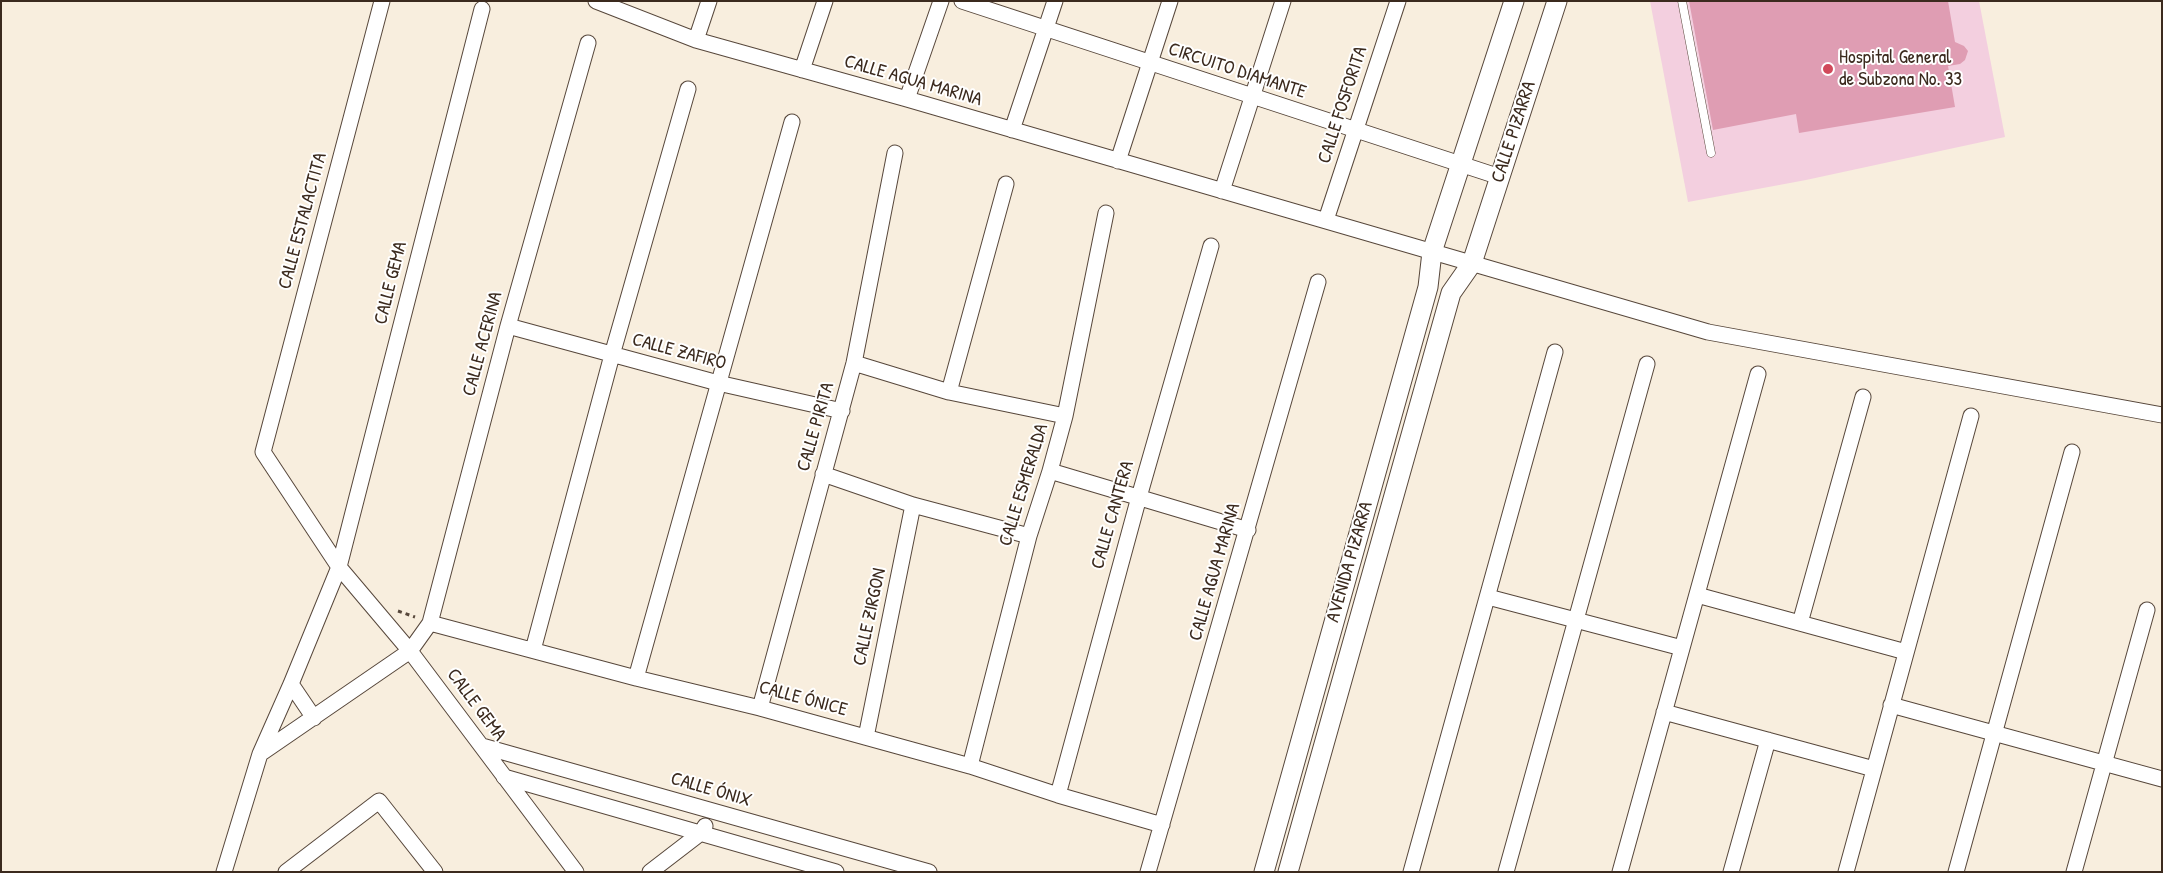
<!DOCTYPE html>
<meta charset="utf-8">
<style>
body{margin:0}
#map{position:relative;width:2163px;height:873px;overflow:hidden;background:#f8eede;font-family:"Patrick Hand",sans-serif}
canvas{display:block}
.frame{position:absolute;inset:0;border:2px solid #3b2a1e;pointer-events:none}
</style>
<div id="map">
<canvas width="2163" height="873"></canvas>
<div class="frame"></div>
</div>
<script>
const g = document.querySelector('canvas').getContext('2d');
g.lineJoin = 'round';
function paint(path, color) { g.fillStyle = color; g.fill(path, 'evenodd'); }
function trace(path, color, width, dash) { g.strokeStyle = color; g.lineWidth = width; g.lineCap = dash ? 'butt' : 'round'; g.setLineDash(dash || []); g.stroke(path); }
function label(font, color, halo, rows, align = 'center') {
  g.font = font + ' "Patrick Hand",sans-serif'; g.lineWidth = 4; g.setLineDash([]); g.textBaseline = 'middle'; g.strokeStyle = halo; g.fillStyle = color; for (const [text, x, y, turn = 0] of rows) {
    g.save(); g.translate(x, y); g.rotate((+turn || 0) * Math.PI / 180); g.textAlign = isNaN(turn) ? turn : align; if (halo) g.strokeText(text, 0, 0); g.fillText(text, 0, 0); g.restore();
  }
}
const built = new Path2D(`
 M1650 1H1979L2005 137 1806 180 1688 202Z`);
const building = new Path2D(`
 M1689 1H1948L1955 42 1964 46 1968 51 1965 60 1960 64 1948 66 1955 107 1799 133 1796 114 1713 130Z`);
const path = new Path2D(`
 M398 611 415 617`);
const service = new Path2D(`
 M1682 1 1711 153`);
const minor = new Path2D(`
 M382 1 263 452 339 567 410 651 576 872
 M596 1 696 40 907 99 1708 332 2162 415
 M962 1 1500 177
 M696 40 709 1
 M802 70 825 1
 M907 99 941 1
 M1012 130 1055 1
 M1118 161 1170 1
 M1222 191 1283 1
 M1326 220 1398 1
 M508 326 718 383 842 411
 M854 363 949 392 1065 416
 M949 392 1006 184
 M1050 471 1248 530
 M823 474 913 505 1029 536
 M1697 595 1906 652
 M1488 597 1682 648
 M430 623 636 678 760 708 970 766 1058 795 1162 825
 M1800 623 1863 397
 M533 650 612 355 688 89
 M636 678 792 122
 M291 684 314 718
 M1891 705 2162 779
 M760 708 854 363 895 153
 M1664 712 1874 769
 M866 737 913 505
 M482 746 929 872
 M260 754 410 651 430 623 508 326 588 43
 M970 766 1029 536 1050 471 1065 416 1106 213
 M504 777 836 872
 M1058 795 1139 497 1211 246
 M224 872 260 754 291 684 339 567 482 9
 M286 872 379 801 435 872
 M650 872 702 832 705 826
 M1148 872 1318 282
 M1411 872 1555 352
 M1506 872 1647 364
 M1620 872 1758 374
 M1731 872 1768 740
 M1846 872 1971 416
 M1956 872 2072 452
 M2074 872 2147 610`);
const tertiary = new Path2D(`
 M1264 872 1428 287 1432 252 1514 1
 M1288 872 1451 293 1472 263 1557 1`);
const markers = [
 [1828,69,6,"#d1495b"]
];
const poiNames = [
 ["Hospital General",1839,58],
 ["de Subzona No. 33",1839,80]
];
const streetNames = [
 ["CIRCUITO DIAMANTE",1237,71,18],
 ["CALLE AGUA MARINA",913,81,16],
 ["CALLE FOSFORITA",1343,105,-72],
 ["CALLE PIZARRA",1514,132,-72],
 ["CALLE ESTALACTITA",303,221,-75],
 ["CALLE GEMA",391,283,-76],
 ["CALLE ACERINA",483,344,-75],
 ["CALLE ZAFIRO",679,352,15],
 ["CALLE PIRITA",816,427,-74],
 ["CALLE ESMERALDA",1024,485,-73],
 ["CALLE CANTERA",1113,515,-74],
 ["AVENIDA PIZARRA",1350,562,-74],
 ["CALLE AGUA MARINA",1215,572,-74],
 ["CALLE ZIRGON",870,617,-78],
 ["CALLE ÓNICE",803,699,15],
 ["CALLE GEMA",476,705,53],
 ["CALLE ÓNIX",711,790,16]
];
paint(built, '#f3cfdf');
paint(building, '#df9db3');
trace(service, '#57473b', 9);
trace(minor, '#57473b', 17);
trace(tertiary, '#57473b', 21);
trace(path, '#57473b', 3, [4, 4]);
trace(service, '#fff', 8);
trace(minor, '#fff', 15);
trace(tertiary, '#fff', 19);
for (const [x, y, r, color] of markers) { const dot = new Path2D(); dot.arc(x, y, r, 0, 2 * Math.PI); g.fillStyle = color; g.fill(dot); trace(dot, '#fff', 2); }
label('19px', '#3b2a1e', '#fff', poiNames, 'left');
label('19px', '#3b2a1e', '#fff', streetNames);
</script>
